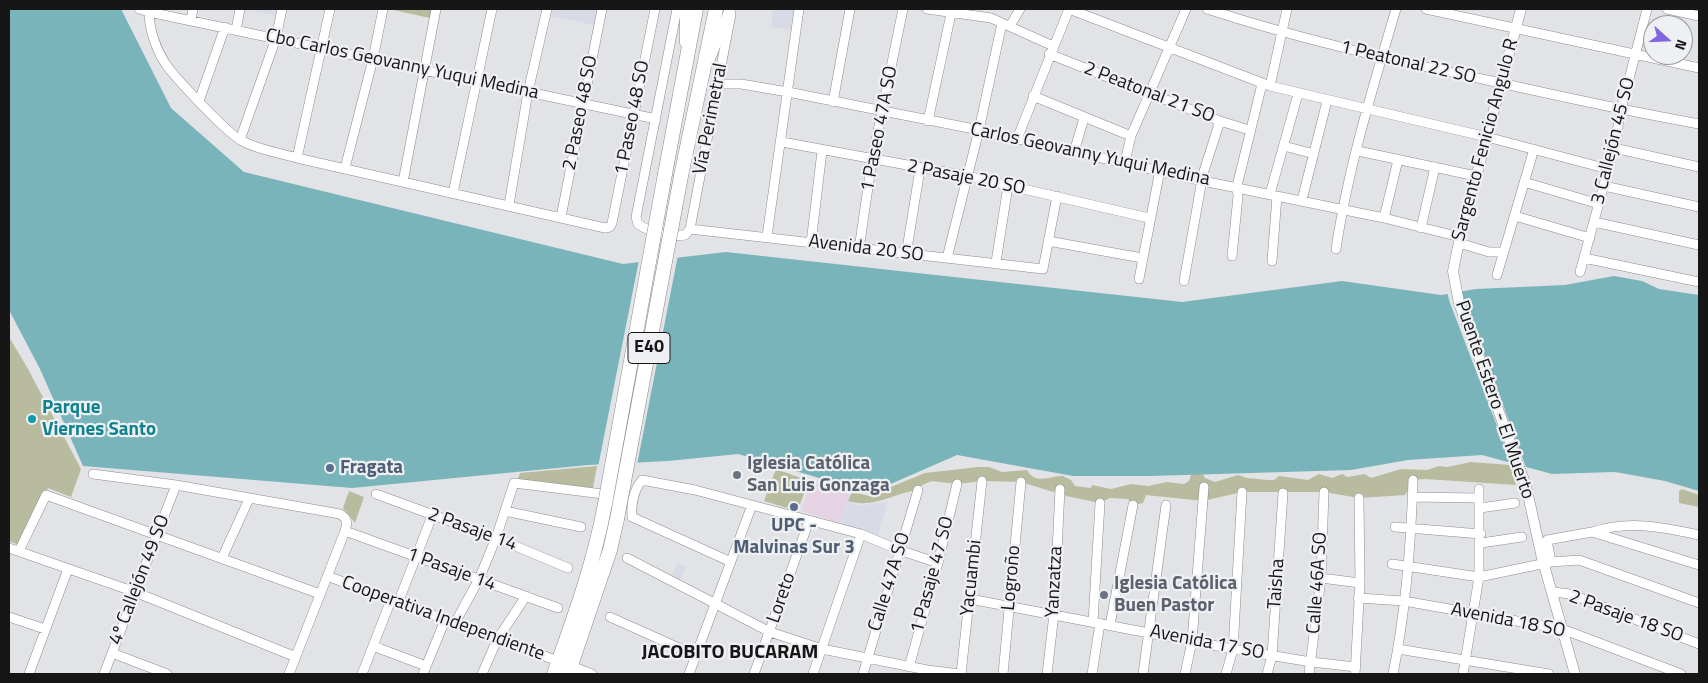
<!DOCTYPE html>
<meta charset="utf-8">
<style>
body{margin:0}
#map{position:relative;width:1708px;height:683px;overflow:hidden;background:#e2e3e6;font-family:"Titillium Web",sans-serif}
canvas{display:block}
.frame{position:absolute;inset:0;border:10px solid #161617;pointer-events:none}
.north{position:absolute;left:1643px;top:15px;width:50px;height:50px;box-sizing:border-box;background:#eff0f3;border:1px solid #98999b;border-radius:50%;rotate:110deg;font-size:14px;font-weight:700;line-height:20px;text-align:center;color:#161617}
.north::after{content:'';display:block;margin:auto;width:18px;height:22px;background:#8364df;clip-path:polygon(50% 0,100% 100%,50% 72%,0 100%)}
</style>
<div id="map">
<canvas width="1708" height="683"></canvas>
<div class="frame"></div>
<div class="north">N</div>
</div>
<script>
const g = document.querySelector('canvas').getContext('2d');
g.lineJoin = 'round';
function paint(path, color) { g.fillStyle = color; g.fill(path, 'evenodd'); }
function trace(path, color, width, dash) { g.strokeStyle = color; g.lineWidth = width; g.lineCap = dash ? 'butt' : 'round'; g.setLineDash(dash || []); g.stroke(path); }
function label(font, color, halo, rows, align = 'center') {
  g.font = font + ' "Titillium Web",sans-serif'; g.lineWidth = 4.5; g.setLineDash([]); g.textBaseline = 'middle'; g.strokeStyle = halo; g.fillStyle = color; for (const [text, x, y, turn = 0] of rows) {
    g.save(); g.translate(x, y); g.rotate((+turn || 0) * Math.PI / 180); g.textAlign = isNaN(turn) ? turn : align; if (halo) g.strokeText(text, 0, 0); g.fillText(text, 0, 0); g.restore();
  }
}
const built = new Path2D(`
 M245 9H280L279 16Z
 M553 9H598L594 25 552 16Z
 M773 9H796L793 30 771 27Z
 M888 501 878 536 840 523 848 502 860 506Z
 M678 563 686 567 679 582 670 578Z`);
const medical = new Path2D(`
 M812 481 850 495 839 523 801 511Z`);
const green = new Path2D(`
 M389 9H432L430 18Z
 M9 337 28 369 81 469 71 497 48 488 19 545 9 541Z
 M1471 462 1510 465 1516 485 1425 479 1413 480 1405 495 1359 498 1324 492H1242L1203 501 1146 495 1143 503 1133 505 1128 499 1110 498 1100 503 1066 496 1060 489 1053 492 1021 482 982 481 957 484 932 481 922 485 918 490C894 493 873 509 848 501L852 492 869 496 925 473 978 467H989L1002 472 1027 470C1036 486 1050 475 1063 476L1071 480 1075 486 1091 488 1092 485 1111 489 1131 484 1148 486 1167 482 1184 484 1189 481 1192 472 1201 471 1205 478 1215 482 1238 475 1247 478 1268 480H1274L1279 476 1308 480 1319 474 1332 478 1342 474 1347 477 1365 474 1371 478 1401 469 1427 470 1439 466 1447 467Z
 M597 466 593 488 518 479 520 473Z
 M776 469 809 481 800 504 790 501 787 508 764 501Z
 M1682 489 1699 495V507L1679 503V491Z
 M349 491 364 497 355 523 343 508Z`);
const water = new Path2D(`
 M9 9H121L171 108 244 172 623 264 726 252 1182 302 1342 281 1441 295 1476 289 1565 285 1614 276 1642 281 1659 289 1699 295V491L1665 481 1615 472 1552 474 1482 455 1408 460 1351 470 1151 476H1073L957 455 870 493 738 454 668 461 588 465 352 488 83 466 40 369 9 310Z`);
const pier = new Path2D(`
 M678 255 637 465 598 467 639 260Z
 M1461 289 1465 302 1527 470 1512 465 1450 303 1447 292Z`);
const minor = new Path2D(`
 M139 9 149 12C149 29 156 49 165 63 175 78 227 133 242 141 259 150 279 153 297 158L605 228 610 227 612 223 655 9
 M149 9V12L656 119
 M677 9 636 217 638 224C649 232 672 238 685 235L690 229 731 14
 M927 9 991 18 1053 46
 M1069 9 1270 86 1487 137 1608 169
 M1207 9C1299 39 1392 60 1487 80 1558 96 1628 111 1699 124
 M1426 9 1699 68
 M1667 9 1699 16
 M191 20 193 9
 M1010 26 1020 9
 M236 30 240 9
 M1049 54 1220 121 1249 130
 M718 84H741L788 92 979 130 1203 181 1384 218 1460 237
 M1270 86 1287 9
 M1033 96 1131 136
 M199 101 225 27
 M833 102 850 9
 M928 121 952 9
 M1017 139 1069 9
 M240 140 276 38 282 9
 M782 142 967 176 1149 218
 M1284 146 1314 154
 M1614 148 1699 167
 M1358 151 1476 176
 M1074 152 1084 118
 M297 158 330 9
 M1125 162 1131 136 1186 9
 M345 168 373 59 383 9
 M403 182 436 9
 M1524 182 1599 204
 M1604 186 1699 207
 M453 193 492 9
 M1270 194 1298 94
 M1302 200 1327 101
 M509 205 528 92 547 9
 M1515 216 1590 238
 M561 217 602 9
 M1384 218 1398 160
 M1594 222 1699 245
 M1421 228 1435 167
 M690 229 1043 269 1057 196
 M767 236 799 9
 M1048 241 1142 258
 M811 243 822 151
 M1459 243 1489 252H1504
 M859 249 872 160 903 9
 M1336 249C1348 168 1373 87 1396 9
 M906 255 920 169
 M1232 256 1238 196 1237 186 1262 84
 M947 258 979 130 1002 23
 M1584 258 1699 282
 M1272 261 1277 196
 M996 262 1008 186
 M1580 272 1614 148 1621 110 1647 9
 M1497 275 1534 149
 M1139 279 1160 170
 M1184 281 1203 174 1220 121
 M93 474 176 485 340 514 345 518 347 523 345 531 289 674
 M376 494 496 538 568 568
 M1412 497 1479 498
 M1480 508 1515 503
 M505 511 581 527
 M1395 527 1481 534
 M345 531 558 608
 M1592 532C1629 520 1662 527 1699 535
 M1481 543 1522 537
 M9 548 135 592 296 657
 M19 551 46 495 320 594
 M222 558 249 499
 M627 558 770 632 822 649 927 670 960 674
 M731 562 632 517C631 503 634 490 642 480L695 490 861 534 899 550 938 563
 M1551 562 1547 540 1592 532 1699 565
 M1392 564 1479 577 1551 562 1579 560 1699 603
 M327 576 558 661
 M1321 578 1360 583
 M1553 592 1570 594 1699 644
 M1358 598 1404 601 1562 629 1681 674
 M970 599 1233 649 1311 662 1356 667
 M398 603 432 516
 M9 617 45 629
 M610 617 697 656
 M1093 622 1100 503
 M455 623 479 579 496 538 514 483 611 495
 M1110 625 1133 505
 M373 646 426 666
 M1398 649 1549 674
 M112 653 167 674
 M571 666 592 674
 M909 667 938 563 957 484
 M29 674 68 569
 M104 674 176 485
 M362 674 391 600
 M423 674 445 620
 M482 674 497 640 526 596
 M689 674 752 505
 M754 674 809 521
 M813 674 861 534
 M863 674 918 490
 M961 674 982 481
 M1003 674 1021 482
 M1047 674 1054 614 1060 489
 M1092 674 1100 623
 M1143 674 1166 505
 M1185 674 1192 641 1204 487
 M1226 674 1233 649 1242 492
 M1267 674 1272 656 1283 493
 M1309 674 1321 578 1324 492
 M1355 674 1360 583 1359 498
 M1393 674C1406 610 1411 545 1413 480
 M1463 674 1479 577V489`);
const tertiary = new Path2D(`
 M1521 9 1460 237 1453 271 1459 303 1526 486 1542 558 1575 674
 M685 43V9
 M710 59 730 9`);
const trunk = new Path2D(`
 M665 174 696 9
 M681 176 716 9
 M554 674C574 618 594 563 605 504
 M568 674 610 550 617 519`);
const trunkBridge = new Path2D(`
 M605 504 665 174
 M617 519 681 176`);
const markers = [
 [32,419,5,"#0f9aa8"],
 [330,468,5,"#5c6f8a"],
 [737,475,5,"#6b7280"],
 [794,507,5,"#5c6f8a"],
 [1104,595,5,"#6b7280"]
];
const shields = [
 [649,348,42]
];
const shieldNames = [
 ["E40",649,348]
];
const streetNames = [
 ["1 Peatonal 22 SO",1408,63,13],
 ["Cbo Carlos Geovanny Yuqui Medina",402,65,12],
 ["2 Peatonal 21 SO",1149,93,21],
 ["2 Paseo 48 SO",581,113,-79],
 ["1 Paseo 48 SO",633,118,-79],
 ["Vía Perimetral",711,119,-79],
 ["1 Paseo 47A SO",880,129,-79],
 ["Sargento Fenicio Angulo R",1486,140,-75],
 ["3 Callejón 45 SO",1614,141,-76],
 ["Carlos Geovanny Yuqui Medina",1090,155,12],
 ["2 Pasaje 20 SO",966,178,11],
 ["Avenida 20 SO",866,249,7],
 ["Puente Estero - El Muerto",1494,400,71],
 ["2 Pasaje 14",472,530,20],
 ["1 Pasaje 14",451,570,20],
 ["1 Pasaje 47 SO",933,575,-75],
 ["Yacuambi",972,578,-84],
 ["Logroño",1012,578,-85],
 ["4º Callejón 49 SO",140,580,-69],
 ["Calle 47A SO",890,582,-73],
 ["Yanzatza",1055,582,-87],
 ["Calle 46A SO",1318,583,-86],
 ["Taisha",1277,584,-86],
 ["Loreto",782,598,-71],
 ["2 Pasaje 18 SO",1626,617,20],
 ["Cooperativa Independiente",443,619,20],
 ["Avenida 18 SO",1508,621,11],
 ["Avenida 17 SO",1207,643,11]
];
const cultureNames = [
 ["Parque",42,408],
 ["Viernes Santo",42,430]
];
const worshipNames = [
 ["Iglesia Católica",747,464],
 ["San Luis Gonzaga",747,486],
 ["Iglesia Católica",1114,584],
 ["Buen Pastor",1114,606]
];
const serviceNames = [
 ["Fragata",340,468],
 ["UPC -",794,526,"center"],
 ["Malvinas Sur 3",794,548,"center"]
];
const neighbourhoodNames = [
 ["JACOBITO BUCARAM",730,653]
];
paint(built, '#d8dae5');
paint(medical, '#e5d3e3');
paint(green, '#b9bb9e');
paint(water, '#7ab4bb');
paint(pier, '#e2e3e6');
trace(minor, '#8c8c8f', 10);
trace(tertiary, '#8c8c8f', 11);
trace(trunk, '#8c8c8f', 15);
trace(minor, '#fff', 9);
trace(tertiary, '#fff', 10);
trace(trunk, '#fff', 14);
trace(trunkBridge, '#8c8c8f', 15, []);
trace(trunkBridge, '#fff', 14);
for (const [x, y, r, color] of markers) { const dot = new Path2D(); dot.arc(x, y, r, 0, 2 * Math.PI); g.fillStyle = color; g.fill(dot); trace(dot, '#eff0f3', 2); }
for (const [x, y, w] of shields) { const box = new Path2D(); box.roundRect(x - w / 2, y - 15.5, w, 31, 4); g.fillStyle = '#eff0f3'; g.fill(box); trace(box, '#161617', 1); }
label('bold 18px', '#161617', null, shieldNames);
label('19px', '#161617', '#eff0f3', streetNames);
label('bold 19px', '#0d838f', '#eff0f3', cultureNames, 'left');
label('bold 19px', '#5b616d', '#eff0f3', worshipNames, 'left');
label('bold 19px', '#4e5e75', '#eff0f3', serviceNames, 'left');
label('bold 20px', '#161617', '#eff0f3', neighbourhoodNames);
</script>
